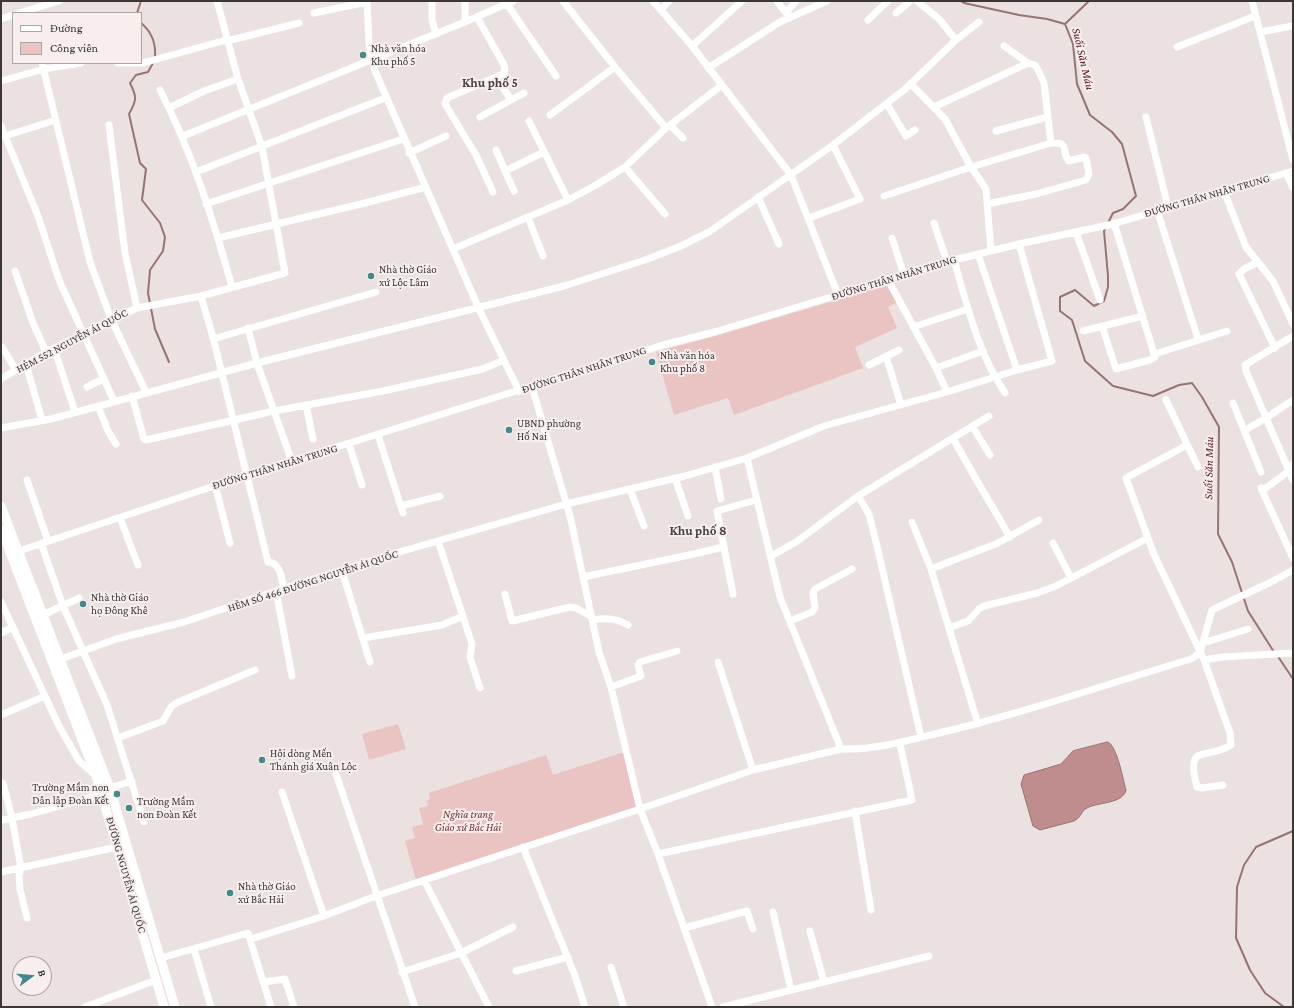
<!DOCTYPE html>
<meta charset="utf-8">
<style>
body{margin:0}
#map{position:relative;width:1294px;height:1008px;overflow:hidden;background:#ebe1e0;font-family:"Crimson Pro",serif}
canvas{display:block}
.frame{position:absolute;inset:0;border:2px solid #3b3737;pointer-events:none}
.legend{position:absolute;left:12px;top:12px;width:130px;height:52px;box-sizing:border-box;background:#f8eeee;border:1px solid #aca5a5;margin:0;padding:5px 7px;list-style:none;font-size:12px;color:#3b3737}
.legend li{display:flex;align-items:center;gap:8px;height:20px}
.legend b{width:20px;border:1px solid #aca5a5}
.north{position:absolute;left:12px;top:956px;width:40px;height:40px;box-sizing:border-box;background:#f8eeee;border:1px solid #aca5a5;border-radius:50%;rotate:74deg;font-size:11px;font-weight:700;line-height:16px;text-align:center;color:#3b3737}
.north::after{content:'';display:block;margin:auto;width:14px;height:18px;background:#41898c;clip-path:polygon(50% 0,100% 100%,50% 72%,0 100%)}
</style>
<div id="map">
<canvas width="1294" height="1008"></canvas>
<div class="frame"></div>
<ul class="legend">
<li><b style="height:5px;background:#fff"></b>Đường</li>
<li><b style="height:11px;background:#eac3c3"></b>Công viên</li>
</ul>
<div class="north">B</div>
</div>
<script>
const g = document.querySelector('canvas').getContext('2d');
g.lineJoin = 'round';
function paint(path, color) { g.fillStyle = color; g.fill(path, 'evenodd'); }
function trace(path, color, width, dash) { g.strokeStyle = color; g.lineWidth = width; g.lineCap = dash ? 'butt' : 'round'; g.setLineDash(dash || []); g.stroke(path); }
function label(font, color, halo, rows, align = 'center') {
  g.font = font + ' "Crimson Pro",serif'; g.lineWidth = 4; g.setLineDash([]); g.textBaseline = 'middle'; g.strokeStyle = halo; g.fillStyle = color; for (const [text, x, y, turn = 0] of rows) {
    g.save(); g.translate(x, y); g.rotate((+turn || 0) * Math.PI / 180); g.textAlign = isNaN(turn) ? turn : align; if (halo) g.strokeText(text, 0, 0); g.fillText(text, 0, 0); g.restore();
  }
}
const green = new Path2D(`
 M887 285 898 302 888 307 897 328 855 347 863 368 734 415 728 398 674 415 656 352 719 335Z
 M398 724 406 749 369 760 362 734Z
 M624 752 637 807 416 880 405 841 415 838 412 827 423 824 419 808 428 806 427 801 430 799 429 793 546 755 553 775Z`);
const water = new Path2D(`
 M1108 742C1117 746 1123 779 1126 790 1123 804 1098 802 1087 808 1081 811 1081 818 1074 821L1040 830 1033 826 1021 784 1024 775 1061 764 1073 751Z`);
const stream = new Path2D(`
 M961 1 964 3 1019 15 1047 19 1065 24 1073 44 1077 84 1090 115 1112 132 1122 144 1136 196 1123 209 1113 213 1108 223
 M137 13 141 1
 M141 23C152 32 156 43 155 57
 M1065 24 1089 1
 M153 63 148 72 136 75 130 83C137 97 137 100 129 114L140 163 146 169 142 200 160 223 165 237 163 251 150 270 148 293 155 329 169 362
 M1106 227 1104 231 1108 276V287L1104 301 1094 306 1075 290 1060 297V311L1072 320 1085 361 1113 386 1153 396 1179 385 1192 383 1202 397 1219 427 1218 534 1232 562 1248 611 1274 652
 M1277 655 1293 679
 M1284 1007 1265 993 1250 970 1236 938 1237 887 1244 865 1256 847 1293 831`);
const minor = new Path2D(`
 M367 1 369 44 375 71 479 309 519 391
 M432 1V20L436 34
 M465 1V22
 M563 1 615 67 666 128
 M653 1 692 46 791 175 838 295
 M777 1 790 18
 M917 1 939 19 956 40
 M1252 1 1293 160
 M507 4 556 76
 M661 10 669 1
 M19 13 59 1
 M314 13 367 2
 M786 13 796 1
 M896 13 910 1
 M477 17 504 65 505 70 503 74 447 98 445 104 476 155 493 192
 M1 19 13 15
 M868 20 888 1
 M1260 32 1293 26
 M227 41 299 23
 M692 46 742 1
 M1004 46 1028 63 1035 65 1038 70 1044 83 1051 143
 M1177 47 1255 16
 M42 63 90 262 111 319 146 392
 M118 63H143L226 40
 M708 68 780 22 827 1
 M496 77 511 100 524 93
 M1 81 44 69 81 63
 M911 84 945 119 971 167 986 189 991 251
 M160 90C192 152 213 219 232 287
 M887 104 906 136 915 130
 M934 107 1028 63
 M169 108 204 91 238 79
 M550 115 615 67
 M480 117 511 100
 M1146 117 1168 207
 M529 121 568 200
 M109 125 125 253 137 308
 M670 125 683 138
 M1 126 38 216 59 280 114 401
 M996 131 1047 117
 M5 136 56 120
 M183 136 465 22 513 1
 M496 150 505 171
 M409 153 446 136
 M625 167 665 214
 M196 172 385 98
 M1286 173 1293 188
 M514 191 505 171 544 152
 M1224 191 1246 247 1273 281 1293 324
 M884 196 971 167 1051 143C1071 142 1060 150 1069 161L1084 157 1086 158 1089 174 1086 180 1036 194 987 204
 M758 197 779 244
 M206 204 403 139
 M1157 210 1198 339
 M528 217 543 256
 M809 218 860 199 833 145
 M934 223 947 262
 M1076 232 1100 300
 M218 238 365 203 426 187
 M892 238 904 275
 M453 249 568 200 596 185 625 167 666 128 722 85
 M978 254 1017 370 1052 361 1019 244
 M954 260C967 305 978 353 1005 393
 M1258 262 1244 269 1239 274 1275 348
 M15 271 33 323 46 352
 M888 280 936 368 947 392
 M201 296 214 341 268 562C281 563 281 578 284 588
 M1102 326 1116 369 1150 360 1155 357 1114 223
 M913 327 968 309
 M248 328 257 363 292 462
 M1083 331 1143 316
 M213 339 376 292
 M2 347 16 370
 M54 348 75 412
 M1155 354 1227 331
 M886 356 901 405
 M26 364 42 420
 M869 365 899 350
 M936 368 983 351
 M1 379 46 352 137 308 201 296 285 273 262 147 238 79 217 1
 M87 387 103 379
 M532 387 570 516 599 652 611 687 640 809 658 854 712 1007
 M132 396 144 439 146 440 274 411 383 391 483 369 504 360
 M1166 400 1198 467
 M1293 400 1266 418 1293 480
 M1233 403 1261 472
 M306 405 313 439
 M98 406 108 431 116 444
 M972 426 990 455
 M1 428 51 419 257 363 564 286 645 260 681 246 709 232 833 145 904 90 956 40 979 22
 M1245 430 1266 418 1246 371 1245 365 1293 336
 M378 435 403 513
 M953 438C971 472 991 504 1010 537
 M349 444 362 485
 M1187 445 1126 478 1153 552 1204 660 1230 733 1231 745C1205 761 1185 742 1197 787L1202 788 1223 785
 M747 458 780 597 841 749C875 750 906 741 939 733 1024 713 1107 684 1191 659L1200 653 1212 610 1271 582 1293 570
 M715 467 721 499
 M675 478 688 516
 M27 480 48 541
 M215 485 230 543
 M1261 488 1293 558
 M630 489 644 526
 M1262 491 1289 471 1293 464
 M858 496 869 514 877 546 921 737
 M401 506 440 496
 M120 518 138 565
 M912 522 931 569 978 724
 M438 541 472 644 470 657 480 688
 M41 543 63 606 107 705 144 822
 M1053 543 1071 578
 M19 551 247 475 663 345 718 331 954 260 1019 244 1113 224 1293 171
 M771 556 796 542 858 496 989 416
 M931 569 998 543 1039 520
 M342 571 370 662
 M583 577 694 554 723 547
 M276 591 292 676
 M505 594 512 621 570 607 576 608 592 617
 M733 594 717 511 756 500
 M1 602 59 726 79 761 96 776
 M43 615 79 598
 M593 620C606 618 616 618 628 625
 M790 621 812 612 815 608 813 593 815 589 852 569
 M949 628 968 621 979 609 984 606 1037 593 1056 586 1148 538
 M1 633 13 627
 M363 638 442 625 463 616
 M1203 643 1248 629
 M61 659 116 639 184 622 276 591 389 555 566 504 685 476 747 458 824 426 947 392 1017 370
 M1204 660 1222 657 1293 653
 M718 662 753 770
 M611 687 641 676 638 665 640 662 677 651
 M1 715 45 696
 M118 738 163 721 171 707 176 703 255 670
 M336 774 415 1007
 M3 783 12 818 21 868 19 876 20 889 27 918
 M110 788 132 781
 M282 792 324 916
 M855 811 871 910
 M1 820 31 814 102 794
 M523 847 575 976 585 1007
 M658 854 912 800 900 744
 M1 872 117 847
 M424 880 489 1007
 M773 912 791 990
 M684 928 747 911 753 929
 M810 931 824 982
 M251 939 324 916 373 897 640 809 753 770 841 749
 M194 949 211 1007
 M161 958 248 933 271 1007
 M611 967 624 1007
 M516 971 568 957
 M402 972 461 953 513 927
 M264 982 285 979 294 1007
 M85 1007 156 980
 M723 1007 929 956`);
const major = new Path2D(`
 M1 506 110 788 175 1007
 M1 529 96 776 164 1007`);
const markers = [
 [363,55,4,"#41898c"],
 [371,276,4,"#41898c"],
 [652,362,4,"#41898c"],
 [509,430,4,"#41898c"],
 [83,604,4,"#41898c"],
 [262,760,4,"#41898c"],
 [117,794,4,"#41898c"],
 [129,808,4,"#41898c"],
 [230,893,4,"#41898c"]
];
const poiNames = [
 ["Nhà văn hóa",371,49],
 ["Khu phố 5",371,62],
 ["Nhà thờ Giáo",379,270],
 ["xứ Lộc Lâm",379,283],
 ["Nhà văn hóa",660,356],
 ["Khu phố 8",660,369],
 ["UBND phường",517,424],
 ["Hố Nai",517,437],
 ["Nhà thờ Giáo",91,598],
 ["họ Đông Khê",91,611],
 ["Hội dòng Mến",270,754],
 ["Thánh giá Xuân Lộc",270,767],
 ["Trường Mầm non",109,788,"right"],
 ["Dân lập Đoàn Kết",109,801,"right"],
 ["Trường Mầm",137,802],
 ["non Đoàn Kết",137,815],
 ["Nhà thờ Giáo",238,887],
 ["xứ Bắc Hải",238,900]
];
const streetNames = [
 ["ĐƯỜNG THÂN NHÂN TRUNG",1207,196,-16],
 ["ĐƯỜNG THÂN NHÂN TRUNG",894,278,-17],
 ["HẺM 552 NGUYỄN ÁI QUỐC",72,341,-28],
 ["ĐƯỜNG THÂN NHÂN TRUNG",584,370,-18],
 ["ĐƯỜNG THÂN NHÂN TRUNG",275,467,-17],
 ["HẺM SỐ 466 ĐƯỜNG NGUYỄN ÁI QUỐC",313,581,-18],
 ["ĐƯỜNG NGUYỄN ÁI QUỐC",126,875,74]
];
const parkNames = [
 ["Nghĩa trang",468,815],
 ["Giáo xứ Bắc Hải",468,828]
];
const waterNames = [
 ["Suối Săn Máu",1083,59,77],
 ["Suối Săn Máu",1209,468,-89]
];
const quarterNames = [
 ["Khu phố 5",490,83],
 ["Khu phố 8",698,531]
];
paint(green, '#eac3c3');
paint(water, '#bf8d8d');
trace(water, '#977373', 1);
trace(stream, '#977373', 2);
trace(minor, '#fff', 7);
trace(major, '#fff', 9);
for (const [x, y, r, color] of markers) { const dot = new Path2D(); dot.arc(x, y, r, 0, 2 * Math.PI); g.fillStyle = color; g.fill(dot); trace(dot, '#f8eeee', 1.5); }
label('11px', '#3b3737', '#f8eeee', poiNames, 'left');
label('11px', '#3b3737', '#f8eeee', streetNames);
label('italic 11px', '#713134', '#f8eeee', parkNames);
label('italic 12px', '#591c21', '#f8eeee', waterNames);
label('bold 13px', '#4c4444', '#f8eeee', quarterNames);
</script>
